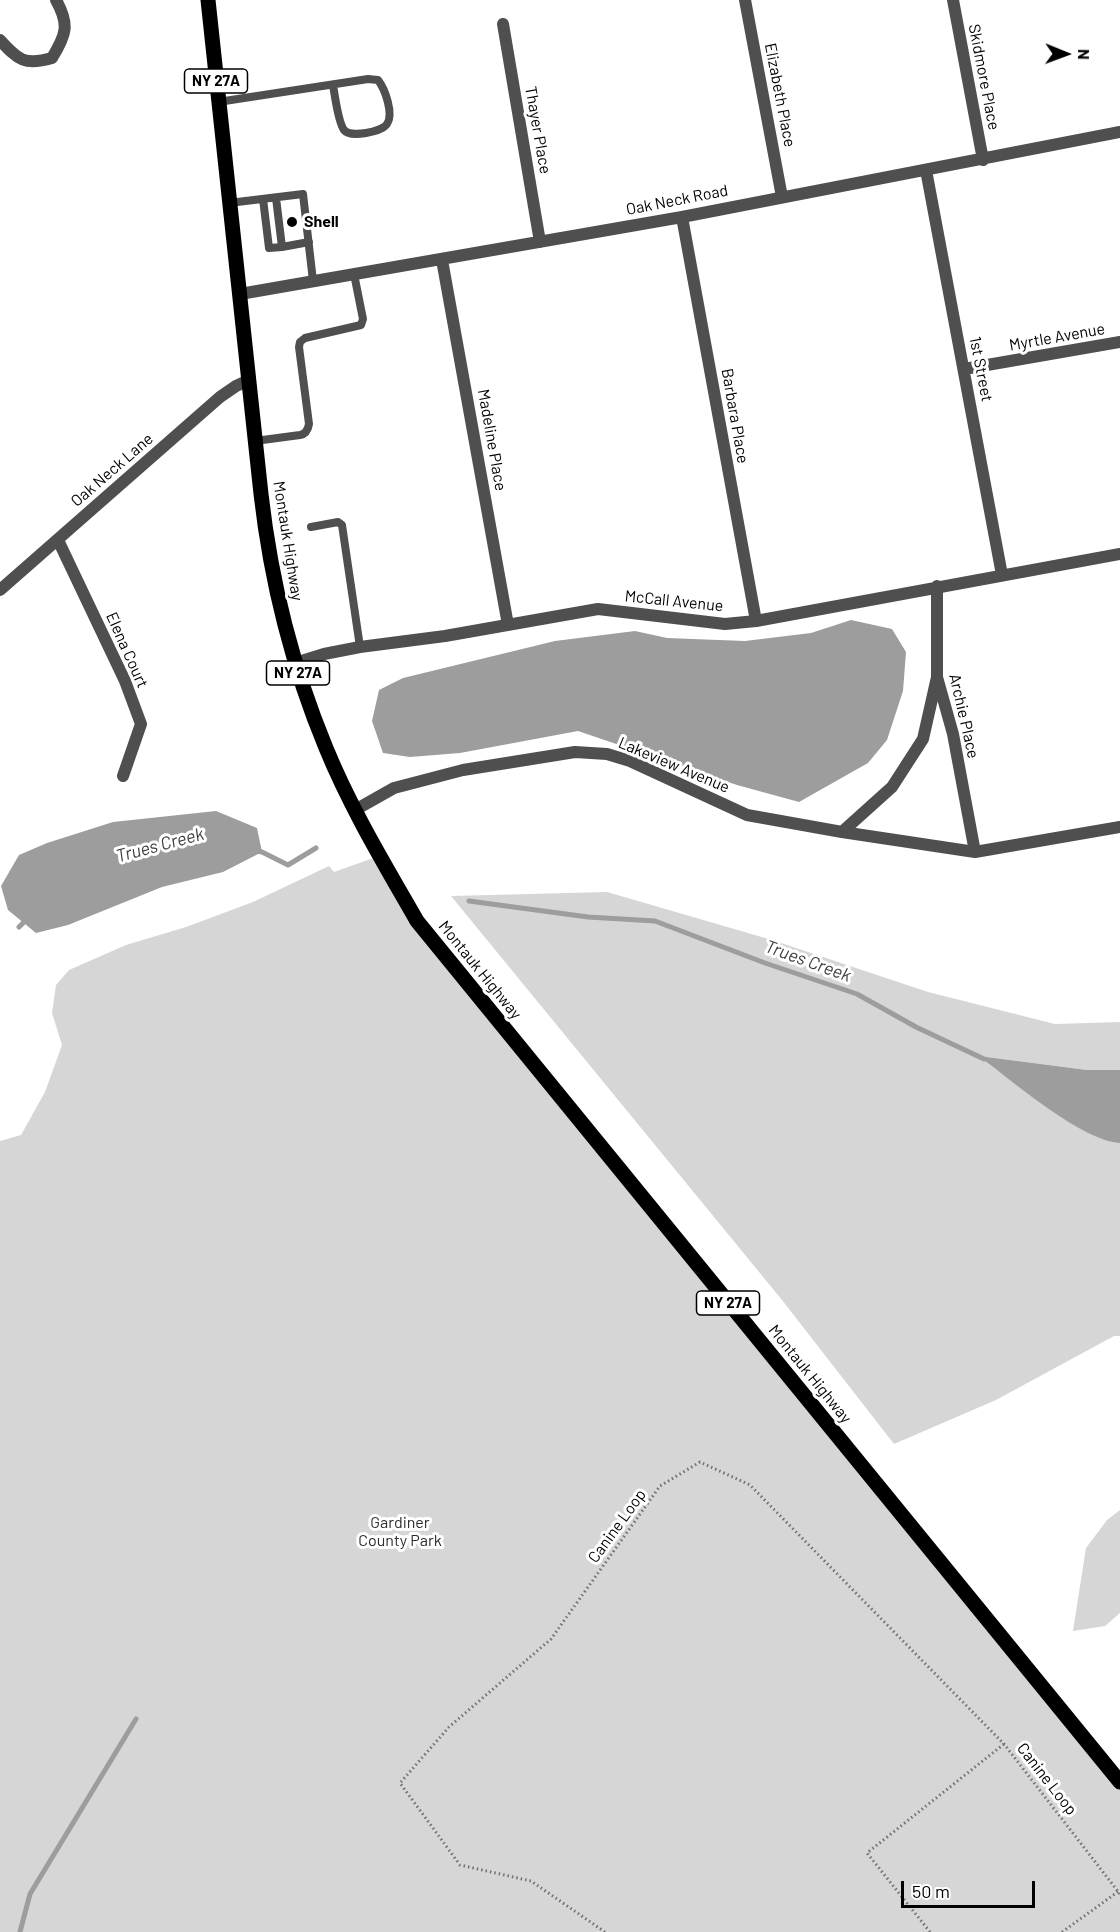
<!DOCTYPE html>
<style>
body{margin:0}
#map{position:relative;width:1120px;height:1932px;overflow:hidden;background:#fff;font-family:Barlow,sans-serif}
canvas{display:block}
.north{position:absolute;left:1036px;top:24px;width:60px;height:60px;-webkit-text-stroke:4px #fff;paint-order:stroke;rotate:91deg;font-size:16px;font-weight:700;line-height:24px;text-align:center;color:#000}
.north::after{content:'';display:block;margin:auto;width:21px;height:27px;background:#000;clip-path:polygon(50% 0,100% 100%,50% 72%,0 100%)}
.scale{position:absolute;left:901px;top:1881px;width:134px;height:27px;box-sizing:border-box;border:3px solid #000;border-top:0;padding-left:8px;font-size:18px;line-height:21px;white-space:nowrap;color:#000;-webkit-text-stroke:4px #fff;paint-order:stroke}
</style>
<div id="map">
<canvas width="1120" height="1932"></canvas>
<div class="north">N</div>
<div class="scale">50 m</div>
</div>
<script>
const g = document.querySelector('canvas').getContext('2d');
g.lineJoin = 'round';
function paint(path, color) { g.fillStyle = color; g.fill(path, 'evenodd'); }
function trace(path, color, width, dash) { g.strokeStyle = color; g.lineWidth = width; g.lineCap = dash ? 'butt' : 'round'; g.setLineDash(dash || []); g.stroke(path); }
function label(font, color, halo, rows, align = 'center') {
  g.font = font + ' Barlow,sans-serif'; g.lineWidth = 6; g.setLineDash([]); g.textBaseline = 'middle'; g.strokeStyle = halo; g.fillStyle = color; for (const [text, x, y, turn = 0] of rows) {
    g.save(); g.translate(x, y); g.rotate((+turn || 0) * Math.PI / 180); g.textAlign = isNaN(turn) ? turn : align; if (halo) g.strokeText(text, 0, 0); g.fillText(text, 0, 0); g.restore();
  }
}
const green = new Path2D(`
 M379 856 421 926 1120 1782V1932H0V1141L21 1135 45 1092 62 1045 52 1013 56 985 69 970 126 945 186 927 253 902 329 866 334 872Z
 M607 892 772 940 928 992 1055 1024 1120 1022V1070H1087L980 1056 1111 1142 1120 1143V1336H1114L996 1400 894 1444 782 1300 451 896Z
 M1120 1510V1613L1105 1626 1073 1631 1086 1548 1107 1520Z`);
const water = new Path2D(`
 M851 620 892 629 906 652 903 691 887 740 868 763 799 802 737 785 578 731 460 753 410 757 383 753 372 721 379 690 403 678 555 641 635 631 667 638 745 641 811 633Z
 M216 811 257 828 262 852 223 872 162 887 68 925 36 933 8 910 1 886 19 855 47 843 113 822Z
 M979 1056 1087 1070H1120V1143C1082 1141 1011 1080 979 1056Z`);
const stream = new Path2D(`
 M257 851 262 852 288 865 316 848
 M469 901 588 917 655 921 765 963 857 994 916 1027 984 1059
 M19 927 28 918
 M20 1932 30 1894 136 1719`);
const path = new Path2D(`
 M605 1932 531 1881 460 1865 400 1783 449 1727 551 1639 660 1486 700 1462 750 1485 1004 1744 1120 1894
 M930 1932 867 1853 1004 1744
 M1062 1932 1119 1891`);
const lane = new Path2D(`
 M218 102 368 79 378 80C385 89 394 114 387 124 382 132 350 138 344 130 338 122 335 96 333 85
 M276 198 282 247 309 242
 M263 199 269 248 282 247
 M229 203 303 194 313 281
 M255 441 300 435C306 434 308 430 309 424L299 347 300 342 305 338 361 325 363 319 354 274
 M311 527 338 522 342 525 360 647`);
const street = new Path2D(`
 M745 0 782 197
 M953 0 983 160
 M503 24 540 242
 M0 40C18 60 25 66 52 58 66 35 70 25 56 0
 M926 170 1002 575
 M682 217 756 621
 M442 260 508 625
 M240 294 682 217 1120 132
 M964 369 1120 342
 M58 540 125 681 141 724 123 776
 M937 586V677L953 734 975 852
 M0 590 220 397 236 386 249 380
 M295 663 324 654 360 647 445 636 598 609 725 624 756 621 1120 554
 M355 810 394 788 463 770 575 752 607 754 630 761 747 815 842 832 892 787 923 739 937 677
 M842 832 975 852 1120 827`);
const primary = new Path2D(`
 M208 0 261 494C271 582 292 666 326 748 351 809 385 865 417 921L1120 1782`);
const markers = [
 [292,222,6,"#000"]
];
const shields = [
 [216,81,63],
 [298,673,63],
 [728,1303,63]
];
const shieldNames = [
 ["NY 27A",216,81],
 ["NY 27A",298,673],
 ["NY 27A",728,1303]
];
const streetNames = [
 ["Skidmore Place",984,77,79],
 ["Elizabeth Place",780,95,79],
 ["Thayer Place",538,130,80],
 ["Oak Neck Road",677,200,-11],
 ["Myrtle Avenue",1057,337,-10],
 ["1st Street",981,369,79],
 ["Barbara Place",735,416,80],
 ["Madeline Place",492,440,80],
 ["Oak Neck Lane",112,470,-41],
 ["Montauk Highway",288,541,81],
 ["McCall Avenue",674,601,6],
 ["Elena Court",127,650,66],
 ["Archie Place",964,716,77],
 ["Lakeview Avenue",674,765,23],
 ["Montauk Highway",480,970,51],
 ["Montauk Highway",810,1374,51],
 ["Canine Loop",617,1526,-54],
 ["Canine Loop",1047,1779,52]
];
const poiNames = [
 ["Shell",304,222]
];
const parkNames = [
 ["Gardiner",400,1523],
 ["County Park",400,1541]
];
const waterNames = [
 ["Trues Creek",160,845,-15],
 ["Trues Creek",808,961,20]
];
paint(green, '#d6d6d6');
paint(water, '#9d9d9d');
trace(stream, '#9d9d9d', 5);
trace(path, '#717171', 3, [1.5, 3]);
trace(lane, '#4f4f4f', 8);
trace(street, '#4f4f4f', 12);
trace(primary, '#000', 15);
for (const [x, y, r, color] of markers) { const dot = new Path2D(); dot.arc(x, y, r, 0, 2 * Math.PI); g.fillStyle = color; g.fill(dot); trace(dot, '#fff', 2); }
for (const [x, y, w] of shields) { const box = new Path2D(); box.roundRect(x - w / 2, y - 12, w, 24, 4.5); g.fillStyle = '#fff'; g.fill(box); trace(box, '#000', 1.5); }
label('bold 15px', '#000', null, shieldNames);
label('16px', '#000', '#fff', streetNames);
label('bold 16px', '#000', '#fff', poiNames, 'left');
label('16px', '#2d2d2d', '#fff', parkNames);
label('italic 18px', '#3e3e3e', '#fff', waterNames);
</script>
